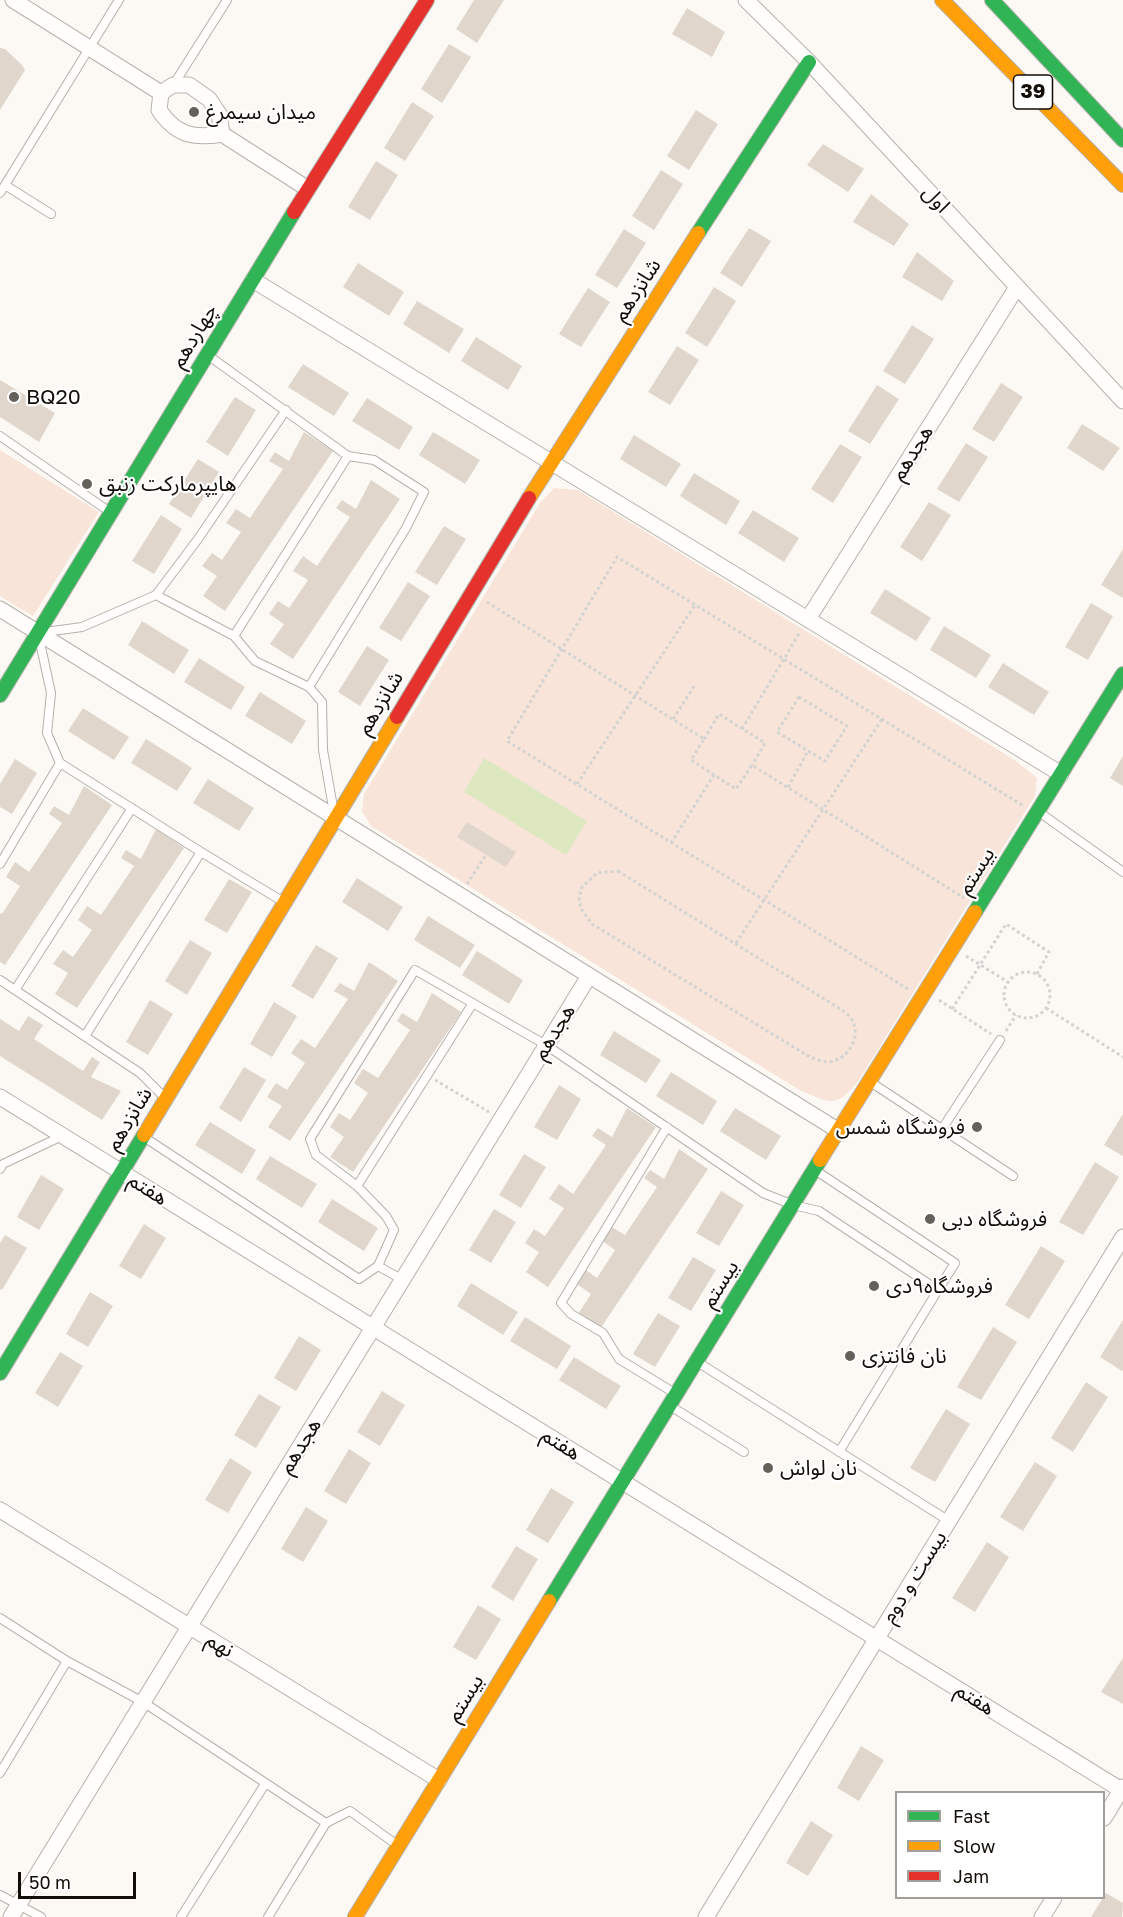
<!DOCTYPE html>
<meta charset="utf-8">
<style>
body{margin:0}
#map{position:relative;width:1123px;height:1917px;overflow:hidden;background:#fcf9f4;font-family:"Golos Text",sans-serif}
canvas{display:block}
.legend{position:absolute;left:895px;top:1791px;width:210px;height:108px;box-sizing:border-box;background:#fff;border:2px solid #a09f9c;margin:0;padding:8px 10px;list-style:none;font-size:18px;color:#120e07}
.legend li{display:flex;align-items:center;gap:12px;height:30px}
.legend b{width:30px;border:2px solid #a09f9c}
.scale{position:absolute;left:18px;top:1872px;width:118px;height:27px;box-sizing:border-box;border:3px solid #120e07;border-top:0;padding-left:8px;font-size:18px;line-height:21px;white-space:nowrap;color:#120e07;-webkit-text-stroke:4px #fff;paint-order:stroke}
</style>
<div id="map">
<canvas width="1123" height="1917"></canvas>
<ul class="legend">
<li><b style="height:8px;background:#30b455"></b>Fast</li>
<li><b style="height:8px;background:#ff9f0a"></b>Slow</li>
<li><b style="height:8px;background:#e5322d"></b>Jam</li>
</ul>
<div class="scale">50 m</div>
</div>
<script>
const g = document.querySelector('canvas').getContext('2d');
g.lineJoin = 'round';
function paint(path, color) { g.fillStyle = color; g.fill(path, 'evenodd'); }
function trace(path, color, width, dash) { g.strokeStyle = color; g.lineWidth = width; g.lineCap = dash ? 'butt' : 'round'; g.setLineDash(dash || []); g.stroke(path); }
function label(font, color, halo, rows, align = 'center') {
  g.font = font + ' "Golos Text","Noto Sans Arabic",sans-serif'; g.lineWidth = 4.5; g.setLineDash([]); g.textBaseline = 'middle'; g.strokeStyle = halo; g.fillStyle = color; for (const [text, x, y, turn = 0] of rows) {
    g.save(); g.translate(x, y); g.rotate((+turn || 0) * Math.PI / 180); g.textAlign = isNaN(turn) ? turn : align; if (halo) g.strokeText(text, 0, 0); g.fillText(text, 0, 0); g.restore();
  }
}
const green = new Path2D(`
 M0 450 99 512 33 616 0 596Z
 M554 488 578 490 1016 761 1037 778 1035 796 859 1080C837 1109 831 1103 801 1091L371 826 362 811 364 794 540 503Z`);
const water = new Path2D(`
 M484 758 587 821 566 855 464 792Z`);
const building = new Path2D(`
 M474 0H504L477 43 456 29Z
 M687 8 725 32 712 57 672 34Z
 M449 44 471 57 442 103 421 89Z
 M0 48 5 49 22 65 25 70 0 110Z
 M412 102 434 116 405 161 384 148Z
 M696 110 718 124 689 170 667 156Z
 M823 144 864 169 848 192 807 165Z
 M376 161 398 175 370 220 348 207Z
 M661 170 683 184 654 230 632 216Z
 M871 194 909 224 894 246 853 222Z
 M749 228 771 241 742 287 720 273Z
 M624 229 646 243 617 288 595 275Z
 M917 252 954 281 942 301 902 277Z
 M358 263 404 292 389 316 343 287Z
 M714 287 736 301 707 347 685 333Z
 M588 288 610 302 581 347 559 334Z
 M417 301 464 329 449 353 403 324Z
 M912 325 934 339 905 384 883 371Z
 M476 337 522 366 508 390 461 361Z
 M677 346 699 360 670 405 648 392Z
 M303 364 349 393 334 416 288 387Z
 M0 380 55 413 39 442 0 417Z
 M1001 383 1023 397 994 442 972 429Z
 M877 385 899 399 870 444 848 431Z
 M235 397 256 410 228 456 206 442Z
 M367 398 413 427 399 450 352 421Z
 M1082 424 1120 448 1103 471 1067 448Z
 M304 432 333 451 225 611 203 596 217 576 202 566 212 553 222 560 241 532 226 523 236 509 250 518 283 469 269 461 275 452 289 461Z
 M433 432 480 460 465 484 419 455Z
 M634 435 681 464 666 487 620 459Z
 M966 443 988 457 959 502 937 489Z
 M840 444 862 457 833 503 811 489Z
 M198 459 219 472 191 518 169 504Z
 M694 473 740 501 726 525 680 496Z
 M371 480 400 499 293 659 270 644 284 624 269 614 278 601 289 608 308 580 293 571 303 556 317 566 350 517 336 508 342 500 356 509Z
 M929 502 951 515 922 561 900 547Z
 M753 510 799 538 784 562 738 533Z
 M161 515 182 529 154 574 132 561Z
 M444 526 466 539 437 585 415 572Z
 M1123 549V598L1101 585Z
 M408 582 430 596 401 641 379 628Z
 M885 589 931 618 916 641 870 613Z
 M1091 603 1113 616 1088 660 1065 647Z
 M142 621 189 650 174 674 128 645Z
 M944 626 991 655 976 678 930 650Z
 M367 646 389 660 360 706 338 692Z
 M199 658 245 687 231 710 184 682Z
 M1003 663 1049 692 1034 715 988 687Z
 M260 692 306 721 292 744 245 716Z
 M83 708 129 737 114 760 68 731Z
 M146 739 192 768 177 791 131 763Z
 M1123 756V786L1110 778Z
 M15 759 37 773 12 814 0 807V784Z
 M208 779 254 808 239 831 193 803Z
 M84 786 112 805 5 965 0 962V913L2 914 20 886 6 877 15 862 29 872 62 823 49 814 54 806 69 815Z
 M467 822 516 852 506 867 457 837Z
 M156 829 184 848 77 1008 55 994 68 973 53 964 63 950 73 957 92 930 78 920 87 906 101 915 134 866 121 858 126 850 141 859Z
 M357 878 403 907 388 931 342 902Z
 M229 879 252 892 227 933 204 920Z
 M428 916 475 945 460 968 414 940Z
 M190 940 212 953 187 995 165 981Z
 M316 945 338 958 313 999 291 986Z
 M477 951 523 980 509 1004 462 975Z
 M369 962 398 981 290 1141 268 1127 282 1106 267 1097 276 1083 287 1090 305 1063 291 1053 301 1039 315 1048 348 999 334 991 340 983 354 991Z
 M432 993 461 1012 353 1172 330 1157 344 1137 330 1127 339 1113 350 1120 368 1093 354 1083 363 1069 378 1078 410 1030 397 1021 402 1013 417 1022Z
 M150 1000 173 1014 148 1055 126 1042Z
 M274 1002 297 1016 272 1057 250 1044Z
 M28 1016 43 1025 34 1039 83 1071 92 1057 100 1062 91 1077 121 1091 102 1120 0 1056V1019L19 1031Z
 M614 1031 661 1060 646 1083 600 1055Z
 M244 1067 266 1080 241 1122 219 1108Z
 M671 1072 717 1101 703 1125 656 1096Z
 M559 1085 581 1099 557 1140 534 1127Z
 M627 1108 656 1127 548 1287 526 1272 539 1252 525 1243 534 1229 545 1236 564 1208 549 1199 559 1184 573 1194 606 1145 592 1136 598 1128 612 1137Z
 M735 1108 781 1136 766 1160 720 1131Z
 M1123 1114V1156L1104 1145Z
 M210 1122 256 1150 242 1174 195 1145Z
 M679 1149 708 1169 600 1329 578 1314 591 1294 577 1284 586 1270 597 1278 615 1250 601 1240 610 1226 625 1235 657 1187 644 1178 650 1170 664 1179Z
 M524 1154 546 1167 521 1208 499 1195Z
 M270 1156 317 1184 302 1208 256 1179Z
 M1095 1162 1119 1177 1083 1235 1059 1222Z
 M41 1175 64 1189 39 1230 17 1217Z
 M721 1191 744 1205 719 1246 696 1233Z
 M332 1199 378 1228 364 1251 318 1222Z
 M494 1209 516 1222 491 1263 469 1250Z
 M144 1224 166 1238 141 1279 119 1266Z
 M5 1235 27 1248 2 1290 0 1289V1243Z
 M1041 1246 1065 1261 1029 1319 1005 1305Z
 M693 1257 716 1270 691 1311 668 1298Z
 M471 1283 518 1312 503 1335 457 1306Z
 M90 1292 113 1306 88 1347 66 1334Z
 M658 1313 680 1326 655 1367 633 1354Z
 M525 1317 571 1346 557 1369 510 1341Z
 M1123 1320V1370L1122 1371 1100 1357Z
 M993 1327 1017 1342 981 1400 957 1387Z
 M299 1336 321 1350 296 1391 274 1378Z
 M60 1352 83 1366 58 1407 35 1393Z
 M574 1357 621 1386 606 1409 559 1380Z
 M1086 1382 1108 1397 1073 1452 1051 1438Z
 M382 1391 405 1405 380 1446 357 1432Z
 M259 1394 281 1407 256 1448 234 1435Z
 M946 1409 970 1424 935 1482 910 1468Z
 M349 1449 371 1463 346 1504 324 1491Z
 M230 1458 252 1472 228 1513 205 1500Z
 M1035 1462 1057 1476 1023 1531 1000 1517Z
 M551 1488 574 1502 548 1543 526 1530Z
 M306 1507 328 1521 303 1562 281 1549Z
 M987 1542 1009 1557 975 1612 952 1598Z
 M516 1546 538 1559 513 1601 491 1587Z
 M478 1605 501 1619 476 1660 453 1647Z
 M1123 1658V1704L1101 1692Z
 M861 1746 884 1760 859 1801 837 1788Z
 M811 1821 833 1835 808 1876 786 1863Z
 M1106 1893 1123 1903 1122 1917H1091Z`);
const path = new Path2D(`
 M487 602 704 739 691 760 736 789 752 765 964 898
 M799 697 847 726 825 761 777 732Z
 M673 719 695 685
 M742 729 800 632
 M704 739 719 714 765 743 752 765
 M577 784 695 605
 M788 787 808 751
 M671 843 714 775
 M618 871 842 1010C845 1013 850 1016 852 1020 862 1038 847 1060 829 1062 823 1062 816 1059 810 1057L592 924 581 909 579 898 582 887 597 873Z
 M467 884 486 855
 M736 943 882 719
 M966 956 1008 982
 M1004 995a23 23 0 1 1 46 0a23 23 0 1 1-46 0Z
 M908 989 507 741 617 557 1022 805
 M939 1000 991 1034
 M1046 1008 1123 1057
 M952 1009 1006 924 1049 952 1037 974
 M1006 1031 1016 1015
 M435 1080 489 1112`);
const lane = new Path2D(`
 M174 84 227 0
 M5 185 51 214
 M0 193 119 0
 M209 356 348 456 374 460 424 492 406 528 309 687 322 702 323 750 334 813
 M286 410 198 539 156 595 234 636 255 661 309 687
 M0 436 110 512
 M156 595 82 627 38 633 51 693 47 733 60 763 201 852 282 901
 M234 636 348 456
 M1039 812 1123 872
 M0 864 60 763
 M0 980 140 1073 165 1098
 M15 990 132 808
 M85 1036 201 852
 M872 1083 1013 1176
 M667 1127 561 1303 571 1314 603 1333 619 1359 676 1394
 M942 1129 1000 1040
 M144 1137 359 1279 378 1266
 M0 1169 3 1164 62 1136
 M815 1170 955 1263 938 1290
 M357 1186 473 1003
 M403 1280 378 1266 394 1230 386 1216 357 1186 316 1155 310 1139 415 970 546 1045 763 1193 793 1205 819 1211 938 1290 839 1452
 M699 1363 949 1521
 M672 1407 744 1452
 M0 1618 67 1661 143 1702 326 1823 350 1811 397 1845
 M0 1773 67 1661
 M0 1895 41 1917
 M181 1917 265 1784
 M268 1917 326 1823`);
const street = new Path2D(`
 M13 0 161 93
 M746 0 809 62 1123 401
 M173 85H189L209 99 219 114 222 134C193 139 176 135 159 110L161 93Z
 M222 134 308 189
 M253 280 1061 774
 M0 609 839 1131
 M808 619 1017 287
 M0 1097 1123 1791
 M0 1510 439 1780
 M1104 1818 1123 1787
 M11 1917 589 976
 M706 1917 1123 1237
 M1042 1917 1054 1898`);
const fast = new Path2D(`
 M992 0 1123 140
 M698 233 809 62
 M0 695 294 212
 M975 912 1123 674
 M0 1373 144 1135
 M549 1601 820 1160`);
const slow = new Path2D(`
 M942 0 1123 185
 M529 498 698 233
 M144 1135 397 717
 M820 1160 975 912
 M355 1917 549 1601`);
const jam = new Path2D(`
 M294 212 427 0
 M397 717 529 498`);
const markers = [
 [194,112,6,"#64605a"],
 [14,397,6,"#64605a"],
 [87,484,6,"#64605a"],
 [977,1127,6,"#64605a"],
 [930,1219,6,"#64605a"],
 [874,1286,6,"#64605a"],
 [850,1356,6,"#64605a"],
 [768,1468,6,"#64605a"]
];
const shields = [
 [1033,92,39]
];
const shieldNames = [
 ["39",1033,92]
];
const poiNames = [
 ["میدان سیمرغ",206,112],
 ["BQ20",26,397],
 ["هایپرمارکت زنبق",99,484],
 ["فروشگاه شمس",965,1127,"right"],
 ["فروشگاه دبی",942,1219],
 ["فروشگاه۹دی",886,1286],
 ["نان فانتزی",862,1356],
 ["نان لواش",780,1468]
];
const streetNames = [
 ["اول",936,199,47],
 ["شانزدهم",637,290,-57],
 ["چهاردهم",194,336,-59],
 ["هجدهم",912,453,-58],
 ["شانزدهم",380,703,-59],
 ["بیستم",976,871,-58],
 ["هجدهم",554,1032,-58],
 ["شانزدهم",129,1119,-59],
 ["هفتم",148,1189,32],
 ["بیستم",720,1284,-58],
 ["هفتم",561,1444,32],
 ["هجدهم",300,1446,-58],
 ["بیست و دوم",914,1577,-58],
 ["نهم",220,1645,32],
 ["بیستم",465,1698,-58],
 ["هفتم",975,1699,32]
];
paint(green, '#f9e4d9');
paint(water, '#dde8c0');
paint(building, '#e0d6cc');
trace(lane, '#b4b1ab', 10);
trace(street, '#b4b1ab', 17);
trace(fast, '#b4b1ab', 16);
trace(slow, '#b4b1ab', 16);
trace(jam, '#b4b1ab', 16);
trace(path, '#d3d3d1', 3, [3, 3]);
trace(lane, '#fffefd', 8);
trace(street, '#fffefd', 15);
trace(fast, '#30b455', 14);
trace(slow, '#ff9f0a', 14);
trace(jam, '#e5322d', 14);
for (const [x, y, r, color] of markers) { const dot = new Path2D(); dot.arc(x, y, r, 0, 2 * Math.PI); g.fillStyle = color; g.fill(dot); trace(dot, '#fff', 2); }
for (const [x, y, w] of shields) { const box = new Path2D(); box.roundRect(x - w / 2, y - 17, w, 34, 4.5); g.fillStyle = '#fff'; g.fill(box); trace(box, '#120e07', 1.5); }
label('bold 20px', '#120e07', null, shieldNames);
label('21px', '#120e07', '#fff', poiNames, 'left');
label('21px', '#120e07', '#fff', streetNames);
</script>
